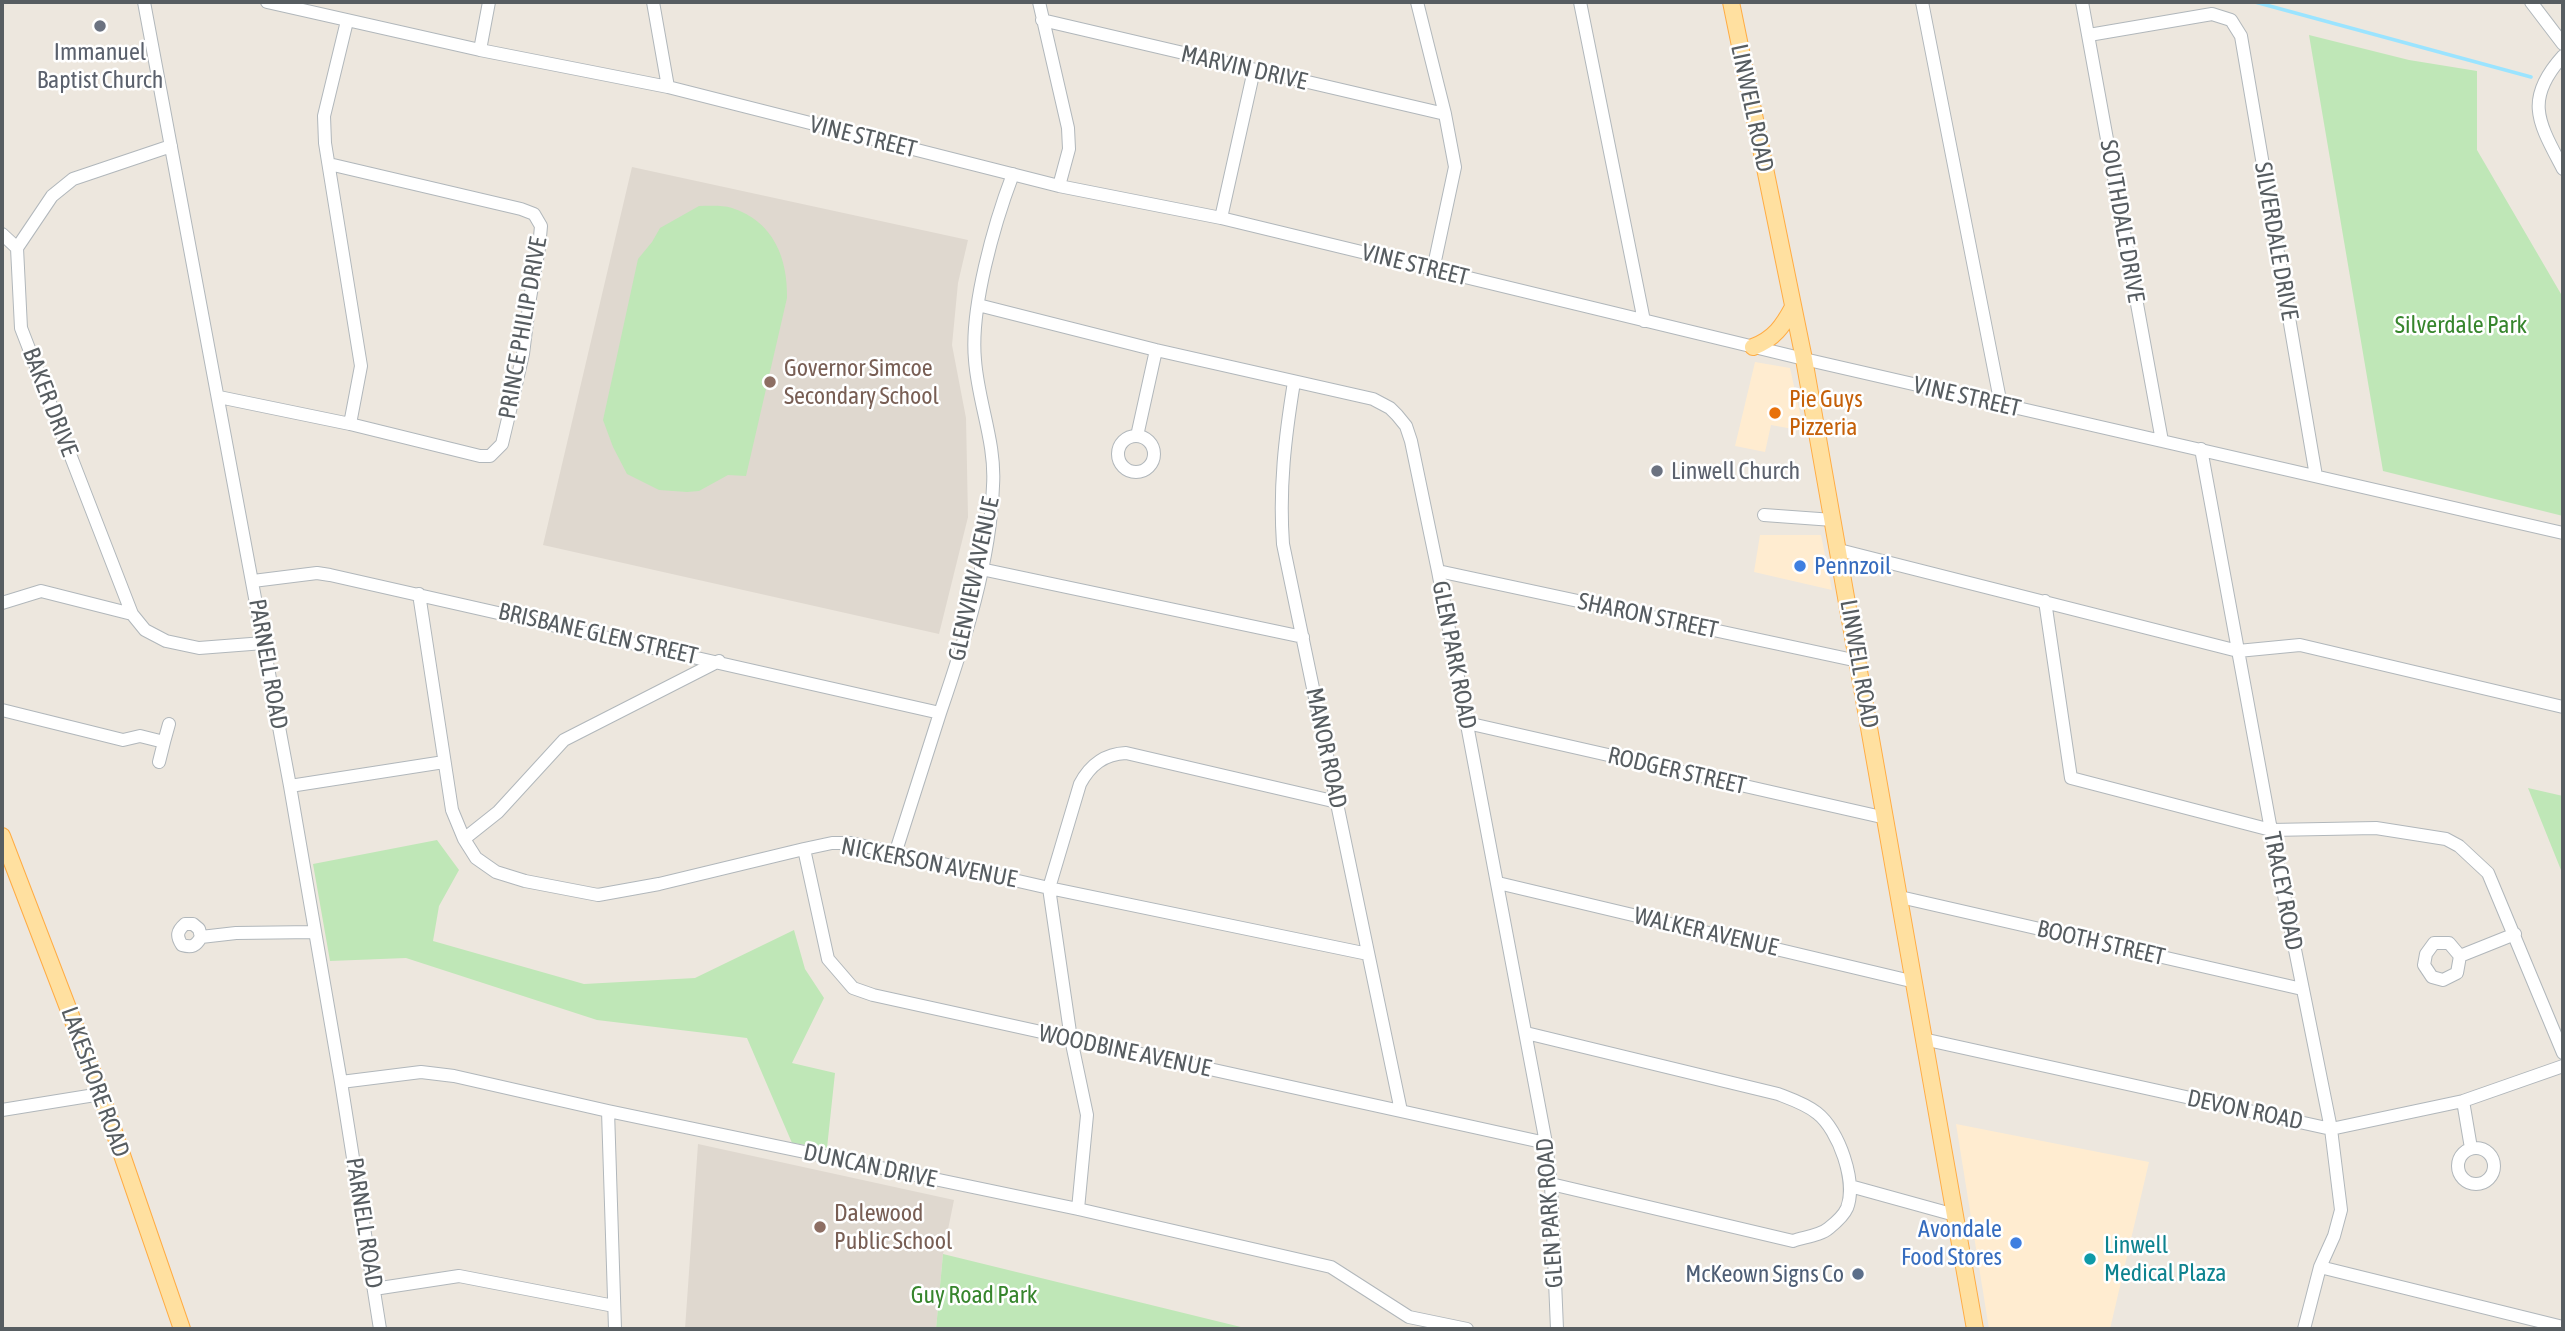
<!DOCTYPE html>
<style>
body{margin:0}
#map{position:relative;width:2565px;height:1331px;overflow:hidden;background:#ede7de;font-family:"Asap Condensed",sans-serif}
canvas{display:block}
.frame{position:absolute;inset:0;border:4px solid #575d61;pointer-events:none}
</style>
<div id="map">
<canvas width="2565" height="1331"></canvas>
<div class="frame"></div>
</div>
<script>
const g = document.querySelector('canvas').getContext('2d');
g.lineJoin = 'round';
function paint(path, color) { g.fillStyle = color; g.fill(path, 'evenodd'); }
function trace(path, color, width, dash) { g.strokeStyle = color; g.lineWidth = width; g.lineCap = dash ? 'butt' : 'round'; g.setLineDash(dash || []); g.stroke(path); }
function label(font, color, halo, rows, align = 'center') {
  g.font = font + ' "Asap Condensed",sans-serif'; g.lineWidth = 5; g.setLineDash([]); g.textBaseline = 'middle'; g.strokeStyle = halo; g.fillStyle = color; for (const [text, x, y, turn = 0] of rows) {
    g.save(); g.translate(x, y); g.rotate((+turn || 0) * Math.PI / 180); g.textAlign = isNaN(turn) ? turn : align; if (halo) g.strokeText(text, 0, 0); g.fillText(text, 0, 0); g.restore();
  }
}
const commercial = new Path2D(`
 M1755 362 1790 368 1804 431 1771 425 1765 452 1735 446Z
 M1760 535H1821L1832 590 1754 572Z
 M1956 1124 2149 1162 2110 1329H1989Z`);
const education = new Path2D(`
 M632 167 968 240 958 283 952 345 966 418 968 517 939 634 543 545Z
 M698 1144 954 1200 943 1254 936 1329H685Z`);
const green = new Path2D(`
 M2309 35 2409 60 2477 71V150L2561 294 2563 516 2383 471Z
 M699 206C710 206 722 205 732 208 773 221 788 258 787 298L746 476 728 475 699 491 687 492 659 490 627 474 613 447 603 420 638 259 652 242 660 228Z
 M2528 788 2563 796V875Z
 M437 840 459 870 439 906 433 941 584 984 695 978 794 930 805 969 824 998 792 1063 835 1073 827 1148 792 1143 747 1038 597 1020 406 958 330 961 313 864Z
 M943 1254 1249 1329H936Z`);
const stream = new Path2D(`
 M2255 2 2531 77`);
const minor = new Path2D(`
 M144 2 290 786 341 1082 380 1329
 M267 2 480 50 668 87 1059 186 1221 218 1804 359 2563 533
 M653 2 668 87
 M1039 2 1068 128 1069 149 1059 186
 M1417 2 1445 114 1455 167 1433 270
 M1580 2 1644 321
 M1922 2 2001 405
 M2082 2 2162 441
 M2531 2 2563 44
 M1042 20 1445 114
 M347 21 324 116 325 143 361 366 350 424
 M2089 35 2212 14 2231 20 2241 36 2316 476
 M480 50 489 2
 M2563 56C2523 100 2539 123 2563 169
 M1221 218 1254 70
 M2 234 17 248
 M978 305 1156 350 1373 399 1390 408 1397 415 1406 426 1411 441 1438 571 1546 1143 1551 1184 1557 1329
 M1294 382C1285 437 1279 488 1283 544L1401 1111
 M219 397 350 424 480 456H490L502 444 512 402 523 354 530 298 539 248 541 226 534 214 521 209 329 164
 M1137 436 1156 350
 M1118 454a18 18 0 1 1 36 0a18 18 0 1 1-36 0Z
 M2201 449 2271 830 2331 1129 2341 1210 2334 1236 2320 1267 2304 1329
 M1764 515 1833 520
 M1839 550 2238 651 2300 645 2563 707
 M981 569 1303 637
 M1438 571 1858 661
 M253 581 317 573 330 575 940 713
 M419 594 452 810 464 839 476 858 496 872 525 881 598 895 659 884 804 849 832 843H851L1049 888 1368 954
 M2045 601 2071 778 2271 830 2376 828 2446 839 2459 846 2488 873 2563 1053
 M2 603 41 591 132 614 145 630 166 641 199 648 264 643
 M132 614 21 328 17 248 52 196 73 179 171 146
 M2 710 123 740 140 736 164 742 159 762
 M1467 723 1886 818
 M164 742 169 724
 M290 786 444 762
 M464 839 498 812 564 740 719 661
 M804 849 828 959 853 988 873 995 1546 1143
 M895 854C910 807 925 760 940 713 965 640 990 563 993 486 996 443 978 402 975 360 970 308 994 224 1013 174
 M1498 883 1915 982
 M1900 897 2302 989
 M201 937 199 929 193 924H185C177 931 176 936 182 945 192 948 196 946 201 937L236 933 315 932
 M2460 956 2457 973 2443 980 2432 977 2424 965 2426 954 2434 943H2449L2460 956 2515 934
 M1526 1033 1778 1094C1791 1099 1806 1104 1817 1113 1839 1130 1857 1182 1847 1208 1844 1215 1834 1224 1829 1228 1820 1236 1803 1237 1793 1241L1551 1184
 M1923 1039 2331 1129 2463 1101 2563 1066
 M341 1082 421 1072 454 1076 608 1111 1078 1209 1331 1267 1409 1317 1467 1329
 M2463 1101 2471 1148
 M2 1110 101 1094
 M608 1111 615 1329
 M2458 1166a18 18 0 1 1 36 0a18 18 0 1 1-36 0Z
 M1850 1186 1955 1215
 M1078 1209 1087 1115 1071 1039 1049 888 1080 784C1090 765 1104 754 1126 753L1337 802
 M2320 1267 2563 1327
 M374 1289 459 1276 614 1306`);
const major = new Path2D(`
 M1731 2 1804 359 1975 1329
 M1753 347C1774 339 1783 326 1793 307
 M2 836 101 1094 182 1329`);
const markers = [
 [100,26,7,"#6b7280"],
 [770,382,7,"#8d6e63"],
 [1775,413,7,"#e8710a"],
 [1657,471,7,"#6b7280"],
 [1800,566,7,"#3f7fe0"],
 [820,1227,7,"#8d6e63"],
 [2016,1243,7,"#3f7fe0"],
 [2090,1259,7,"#0f9aa8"],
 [1858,1274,7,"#5c6f8a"]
];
const worshipNames = [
 ["Immanuel",100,52],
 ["Baptist Church",100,80],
 ["Linwell Church",1671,471,"left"]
];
const streetNames = [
 ["MARVIN DRIVE",1244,68,13],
 ["LINWELL ROAD",1752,108,78],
 ["VINE STREET",863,137,14],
 ["SOUTHDALE DRIVE",2122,221,80],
 ["SILVERDALE DRIVE",2276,241,80],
 ["VINE STREET",1415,265,14],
 ["PRINCE PHILIP DRIVE",523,328,-80],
 ["VINE STREET",1967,397,13],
 ["BAKER DRIVE",50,402,69],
 ["GLENVIEW AVENUE",974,579,-78],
 ["SHARON STREET",1648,616,12],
 ["BRISBANE GLEN STREET",598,634,13],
 ["GLEN PARK ROAD",1454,655,79],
 ["PARNELL ROAD",268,664,80],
 ["LINWELL ROAD",1859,664,80],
 ["MANOR ROAD",1326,748,78],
 ["RODGER STREET",1677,771,13],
 ["NICKERSON AVENUE",929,863,11],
 ["TRACEY ROAD",2283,891,79],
 ["WALKER AVENUE",1706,932,13],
 ["BOOTH STREET",2101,943,13],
 ["WOODBINE AVENUE",1125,1051,12],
 ["LAKESHORE ROAD",95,1082,70],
 ["DEVON ROAD",2245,1110,12],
 ["DUNCAN DRIVE",870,1166,12],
 ["GLEN PARK ROAD",1550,1213,-94],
 ["PARNELL ROAD",364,1223,81]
];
const parkNames = [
 ["Silverdale Park",2461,325],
 ["Guy Road Park",974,1295]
];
const educationNames = [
 ["Governor Simcoe",784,368],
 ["Secondary School",784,396],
 ["Dalewood",834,1213],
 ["Public School",834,1241]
];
const foodNames = [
 ["Pie Guys",1789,399],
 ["Pizzeria",1789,427]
];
const shopNames = [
 ["Pennzoil",1814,566],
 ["Avondale",2002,1229,"right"],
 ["Food Stores",2002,1257,"right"]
];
const cultureNames = [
 ["Linwell",2104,1245],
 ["Medical Plaza",2104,1273]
];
const serviceNames = [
 ["McKeown Signs Co",1844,1274]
];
paint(commercial, '#ffecd0');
paint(education, '#dfd8cf');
paint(green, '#bfe7b7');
trace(stream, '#9be4ff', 3.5);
trace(minor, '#b1b7bb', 14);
trace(major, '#ffac44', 18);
trace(minor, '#fff', 12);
trace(major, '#ffe0a0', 16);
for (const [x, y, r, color] of markers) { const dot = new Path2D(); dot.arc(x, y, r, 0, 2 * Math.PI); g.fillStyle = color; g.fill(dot); trace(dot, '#fff', 2.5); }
label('24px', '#5b616d', '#fff', worshipNames);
label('24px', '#575d61', '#fff', streetNames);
label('24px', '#36852c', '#fff', parkNames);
label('24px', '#785e54', '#fff', educationNames, 'left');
label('24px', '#c56008', '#fff', foodNames, 'left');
label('24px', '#366cbe', '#fff', shopNames, 'left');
label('24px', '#0d838f', '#fff', cultureNames, 'left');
label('24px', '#4e5e75', '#fff', serviceNames, 'right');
</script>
